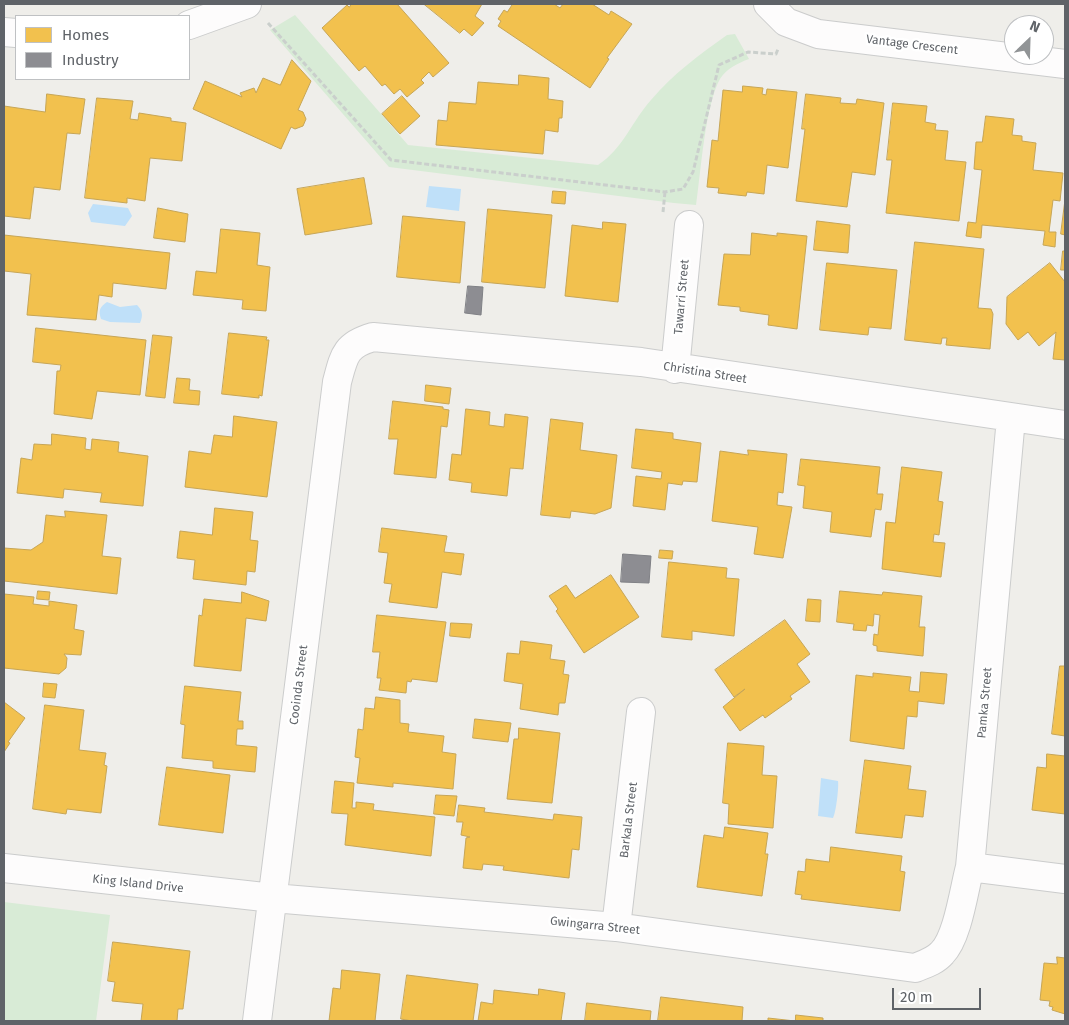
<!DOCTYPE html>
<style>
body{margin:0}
#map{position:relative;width:1069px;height:1025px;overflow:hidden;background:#efeeea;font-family:"Fira Sans",sans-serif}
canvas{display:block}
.frame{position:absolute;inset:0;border:5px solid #5f6368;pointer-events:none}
.legend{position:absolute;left:15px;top:15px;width:175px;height:65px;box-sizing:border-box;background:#fff;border:1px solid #bfc1c3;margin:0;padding:6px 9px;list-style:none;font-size:15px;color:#5f6368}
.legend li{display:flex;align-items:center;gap:10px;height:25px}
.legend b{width:25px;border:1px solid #bfc1c3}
.north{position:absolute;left:1004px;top:15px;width:50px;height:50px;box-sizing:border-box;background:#fff;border:1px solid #bfc1c3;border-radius:50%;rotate:24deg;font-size:14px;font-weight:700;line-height:20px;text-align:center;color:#5f6368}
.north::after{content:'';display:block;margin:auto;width:18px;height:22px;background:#919496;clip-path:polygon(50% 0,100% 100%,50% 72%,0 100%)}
.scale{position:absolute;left:892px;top:988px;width:89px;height:22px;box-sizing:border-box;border:2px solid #5f6368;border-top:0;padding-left:6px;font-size:15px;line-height:18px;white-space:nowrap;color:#5f6368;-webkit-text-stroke:4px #fff;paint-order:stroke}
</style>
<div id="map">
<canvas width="1069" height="1025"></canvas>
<div class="frame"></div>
<ul class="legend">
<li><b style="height:14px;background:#f2c14e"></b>Homes</li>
<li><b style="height:14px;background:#8d8d92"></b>Industry</li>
</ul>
<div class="north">N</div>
<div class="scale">20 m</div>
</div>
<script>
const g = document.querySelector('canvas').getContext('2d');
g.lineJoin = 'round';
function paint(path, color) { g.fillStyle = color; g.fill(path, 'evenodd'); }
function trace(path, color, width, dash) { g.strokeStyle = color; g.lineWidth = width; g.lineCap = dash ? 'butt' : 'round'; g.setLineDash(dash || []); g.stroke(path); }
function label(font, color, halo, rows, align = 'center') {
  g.font = font + ' "Fira Sans",sans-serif'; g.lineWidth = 5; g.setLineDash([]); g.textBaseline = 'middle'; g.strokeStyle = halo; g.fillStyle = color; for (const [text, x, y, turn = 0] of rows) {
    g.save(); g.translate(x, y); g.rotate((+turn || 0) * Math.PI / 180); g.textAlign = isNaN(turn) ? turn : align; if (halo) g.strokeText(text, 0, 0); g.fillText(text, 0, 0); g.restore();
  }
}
const green = new Path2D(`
 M295 15 408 145 598 165C623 149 632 121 651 100 674 73 699 55 727 35L735 34 749 59C738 63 726 69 720 79 705 105 701 172 696 205L674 203 389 167 270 30Z
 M4 902 110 915 96 1021H4Z`);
const water = new Path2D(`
 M429 186 461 189 459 211 426 207Z
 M93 204 128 208 132 216 125 226 91 222 88 213Z
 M107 302 120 307 137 305C143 311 143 316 140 323L110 322 101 319C98 310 100 307 107 302Z
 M821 778 838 781C839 787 836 813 833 818L818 816Z`);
const homes = new Path2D(`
 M352 4H397L449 63 433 77 429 72 421 80 424 83 407 97 400 89 394 94 385 84 382 86 365 66 359 71 322 28 347 5 349 7Z
 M424 4H482L475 16 484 23 472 36 464 29 460 33Z
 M513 4H554L560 8 563 4H592L609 15 611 11 632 24 607 58 609 59 590 88 498 26 501 21 498 19 504 10 507 12Z
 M292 60 311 81 298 110 303 112 306 119 303 126 295 129 291 127 281 149 193 109 205 81 242 97 240 93 254 88 256 93 263 78 280 85Z
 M519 75 549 78 548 99 563 101 562 118H559L558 132 545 130 543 154 436 145 438 120 447 121 449 102 476 104 478 82 518 85Z
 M743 86 763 88 762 94 766 95 767 89 797 92 788 168 767 165 764 194 747 192 746 196 718 193 719 188 707 187 712 140 718 141 723 90 742 92Z
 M47 94 85 99 80 134 67 133 60 190 34 187 30 219 4 216V106L45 112Z
 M806 94 841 98 840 103 856 104 857 99 884 103 875 175 852 172 847 207 796 201 805 129H802Z
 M402 96 420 116 400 134 382 114Z
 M97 98 133 101 130 119 138 120 139 113 171 118V121L186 123 182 161 150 158 145 201 127 198V203L85 198Z
 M893 103 927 106 925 122 936 124 935 130 948 131 945 160 966 162 959 221 886 213 892 160H887Z
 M986 116 1014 119 1012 135 1022 136V141L1036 143 1033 170 1063 173 1060 201 1053 200 1049 232H1056L1055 247 1043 245 1045 231 982 225 981 238 966 236 968 222 976 223 982 170 974 169 976 142H982Z
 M364 178 372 224 305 235 297 189Z
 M553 191 566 192 565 204 552 203Z
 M1065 200V235L1061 234Z
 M158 208 188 214 185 242 154 238Z
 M488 209 552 215 545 288 482 282Z
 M403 216 465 222 460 283 397 277Z
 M817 221 850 225 848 253 814 250Z
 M603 222 626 224 618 302 565 296 572 225 602 229Z
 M221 229 260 233 257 265 270 267 266 311 242 309 243 300 193 295 196 271 216 273Z
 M752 233 777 236V233L807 236 797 329 768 325 769 315 740 311V307L718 305 724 254 750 255Z
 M4 235 170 253 166 289 113 283 112 297 99 295 96 320 27 315 31 274 4 271Z
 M915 242 984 249 978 308 991 309 993 314 990 349 946 345 947 338H942L941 344 905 340Z
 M1063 251H1065V270H1061Z
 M827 263 897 270 891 329 869 327 868 335 820 330Z
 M1050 263 1065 282V360L1053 359 1056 332 1039 346 1028 332 1018 340 1006 324 1007 297Z
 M36 328 146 340 140 395 97 391 92 419 54 414 57 371H60L61 365 33 362Z
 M229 333 267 337 266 340H269L262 396 259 395V398L222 394Z
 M153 335 172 337 165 398 146 396Z
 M177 378 190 379 189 390 200 391 199 405 174 403Z
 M426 385 451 388 449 404 425 401Z
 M393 401 443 407V409L449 410 447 427 441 426 436 478 394 474 398 439H389Z
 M466 409 490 412 489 425 504 427 505 414 528 417 523 469 510 468 507 496 471 492 472 483 449 480 452 454 461 455Z
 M234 416 277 422 267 497 185 487 189 451 211 454 214 435 232 437Z
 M551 419 583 423 580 450 617 455 611 508 595 514 571 511 570 518 541 515Z
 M636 429 673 433V439L701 443 697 482 683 481 682 485 668 483 665 510 633 506 636 476 661 479 662 472 632 468Z
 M52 434 86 438 85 449 91 450 92 439 119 442 118 452 148 456 143 506 100 502 102 493 64 489 63 498 17 493 21 458 32 460 34 444 51 445Z
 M748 450 787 454 783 493 778 492 777 505 792 507 783 558 754 554 758 527 712 521 720 451 748 455Z
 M801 459 880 467 877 494H883L881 510 875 509 871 537 830 532 832 512 803 508 805 486 798 485Z
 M902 467 942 472 938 501 943 502 939 535 934 534 933 542 945 543 941 577 882 569 886 522 895 523Z
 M215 508 253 512 250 540 258 541 255 572 247 571 246 585 193 579 195 560 177 558 180 531 212 535Z
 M65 511 107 515 102 556 121 558 117 594 4 581V548L31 550 43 542 46 515 65 517Z
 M382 528 447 536 444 552 464 554 461 575 442 572 437 608 389 602 392 584 384 583 388 553 379 552Z
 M660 550 673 551 672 559 659 558Z
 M669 562 727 568 726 578 739 579 734 636 692 631V640L662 637Z
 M611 575 639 617 584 653 556 611 558 609 549 596 566 585 575 598Z
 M38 591 50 592 49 600 37 599Z
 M840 591 882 595 883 592 922 596 919 627H925L923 656 877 651V646L873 645 874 634 878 635 880 615 874 614 873 626 867 625 866 631 853 630 854 624 837 622Z
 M242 592 269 601 266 621 246 618 241 671 194 666 199 615 202 616 204 599 241 603Z
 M4 594 34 597 33 604 49 606V601L77 605 74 629 84 631 81 655 64 654 67 658 66 668 59 674 4 668Z
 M808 599 821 600 820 622 806 621Z
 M377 615 446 622 437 682 412 679 411 682 407 681 406 693 379 690 381 678H377L380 652H373Z
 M785 620 810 654 797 664 810 682 790 696 792 699 765 718 763 715 740 731 723 707 745 689 734 697 715 670Z
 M451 623 472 624 470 638 450 636Z
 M521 641 552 645 550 659 565 661 563 674 569 675 565 703H559L558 715 520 709 523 684 504 681 507 653 519 654Z
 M1060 666H1065V736L1052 734Z
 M921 672 947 674 944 704 918 701 917 717 907 716 904 749 850 741 856 675 873 677V673L911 677 909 691 919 692Z
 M44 683 57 684 55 698 43 697Z
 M185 686 241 692 238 721H243V729H237L236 745 257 747 255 772 213 768V761L182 758 185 725 181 724Z
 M376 697 400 700V723L409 724 408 732 444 736 442 752 456 754 453 789 393 783V787L357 783 360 758 355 757 358 729 363 730 365 708 374 709Z
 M4 702 25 718 8 742 10 743 4 752Z
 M45 705 84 710 79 750 106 753 104 765 107 766 101 813 67 809 66 814 33 809Z
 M475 719 511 723 508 742 473 738Z
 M519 728 560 733 552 803 507 799 514 739H518Z
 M728 743 764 746 762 775 777 776 773 828 728 824 729 804 723 803Z
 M1047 754 1065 756V814L1032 810 1037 767 1046 768Z
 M865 760 911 766 908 789 926 791 923 817 905 815 902 838 856 833Z
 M167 767 230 775 223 833 159 825Z
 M335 781 354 783 352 808H356V802L374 804 373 810 435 817 431 856 345 845 348 814 332 813Z
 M436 795 457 796 454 816 434 814Z
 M459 805 485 808 484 812 553 820 554 814 582 817 579 850 572 849 569 878 503 870 504 866 483 864 482 870 463 868 466 838 470 837 461 835 463 822H457Z
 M725 827 768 833 765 854H768L762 896 697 887 704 835 723 838Z
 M831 847 902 856 900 871 905 872 900 911 801 899 802 895 795 894 798 871 805 872 806 859 829 862Z
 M113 942 190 951 183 1009H178L177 1021H141L143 1004 112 1001 115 982 108 981Z
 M1057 957 1065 958V1014L1052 1010 1053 1007 1049 1006 1050 1001 1040 1000 1044 963 1057 964Z
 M342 970 380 974 375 1021H329L333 988 340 989Z
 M407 975 478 984 473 1021H412L401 1019Z
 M539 989 565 993 561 1021H478L481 1002 493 1004 494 990 538 995Z
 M661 997 743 1007 742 1021H658Z
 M587 1003 651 1011 650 1021H585Z
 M796 1015 823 1018V1021H768V1018L795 1021Z`);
const industry = new Path2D(`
 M468 286 483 287 481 315 465 313Z
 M623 554 651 556 649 583 621 582Z`);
const path = new Path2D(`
 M268 23 391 160 665 192 683 189 693 172 719 65 748 52 776 54 778 49
 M663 212 665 192`);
const minor = new Path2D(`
 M768 4 786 22 818 34 1065 64
 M189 25 247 4
 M4 32 16 33
 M675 369 689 225
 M970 867 1065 879
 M4 868 273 898 616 927 915 968C925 964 935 961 942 953 958 937 964 889 970 867L1011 418
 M616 927 641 712
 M257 1021 337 382C344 356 345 345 373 337L641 362 1065 425`);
const streetNames = [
 ["Vantage Crescent",912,45,7],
 ["Tawarri Street",682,297,-85],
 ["Christina Street",705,373,9],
 ["Cooinda Street",299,685,-83],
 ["Pamka Street",985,703,-85],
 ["Barkala Street",629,820,-83],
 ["King Island Drive",138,884,6],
 ["Gwingarra Street",595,926,6]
];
paint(green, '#d8ebd6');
paint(water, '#bfe0f9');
paint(homes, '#f2c14e');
trace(homes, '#c6a556', 1);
paint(industry, '#8d8d92');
trace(industry, '#7f8085', 1);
trace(minor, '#cbcccc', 30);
trace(path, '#cacfcc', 3, [5, 2.5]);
trace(minor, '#fdfcfc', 28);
label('12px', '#5f6368', '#fff', streetNames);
</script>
